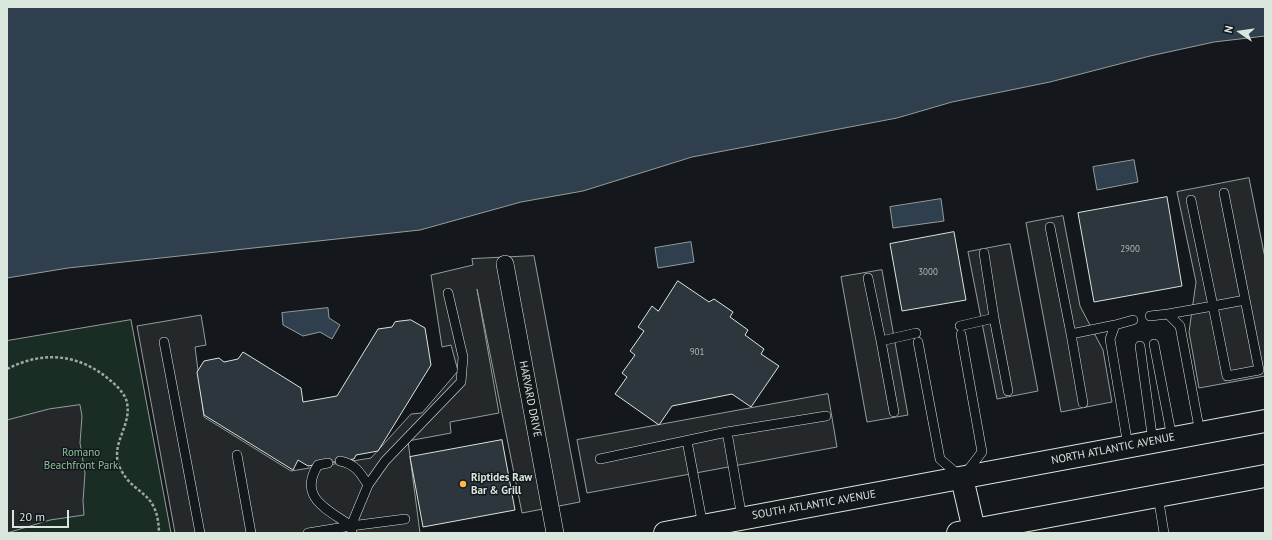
<!DOCTYPE html>
<style>
body{margin:0}
#map{position:relative;width:1272px;height:540px;overflow:hidden;background:#14181c;font-family:"PT Sans",sans-serif}
canvas{display:block}
.frame{position:absolute;inset:0;border:8px solid #d8e6dc;pointer-events:none}
.north{position:absolute;left:1220px;top:12px;width:40px;height:40px;-webkit-text-stroke:3px #14181c;paint-order:stroke;rotate:283deg;font-size:11px;font-weight:700;line-height:16px;text-align:center;color:#d8e6dc}
.north::after{content:'';display:block;margin:auto;width:14px;height:18px;background:#d8e6dc;clip-path:polygon(50% 0,100% 100%,50% 72%,0 100%)}
.scale{position:absolute;left:12px;top:510px;width:57px;height:18px;box-sizing:border-box;border:2px solid #d8e6dc;border-top:0;padding-left:5px;font-size:12px;line-height:14px;white-space:nowrap;color:#d8e6dc;-webkit-text-stroke:3px #14181c;paint-order:stroke}
</style>
<div id="map">
<canvas width="1272" height="540"></canvas>
<div class="frame"></div>
<div class="north">N</div>
<div class="scale">20 m</div>
</div>
<script>
const g = document.querySelector('canvas').getContext('2d');
g.lineJoin = 'round';
function paint(path, color) { g.fillStyle = color; g.fill(path, 'evenodd'); }
function trace(path, color, width, dash) { g.strokeStyle = color; g.lineWidth = width; g.lineCap = dash ? 'butt' : 'round'; g.setLineDash(dash || []); g.stroke(path); }
function label(font, color, halo, rows, align = 'center') {
  g.font = font + ' "PT Sans",sans-serif'; g.lineWidth = 3; g.setLineDash([]); g.textBaseline = 'middle'; g.strokeStyle = halo; g.fillStyle = color; for (const [text, x, y, turn = 0] of rows) {
    g.save(); g.translate(x, y); g.rotate((+turn || 0) * Math.PI / 180); g.textAlign = isNaN(turn) ? turn : align; if (halo) g.strokeText(text, 0, 0); g.fillText(text, 0, 0); g.restore();
  }
}
const green = new Path2D(`
 M131 320 171 533H7V341Z`);
const parking = new Path2D(`
 M1249 178 1265 258V376L1199 388 1189 332 1196 282 1177 192Z
 M1063 216 1080 306 1103 350 1112 402 1061 412 1026 223Z
 M1010 244 1038 391 997 399 968 252Z
 M534 256 580 502 522 513 477 289 499 413 450 422 451 433 408 441 420 533H175L137 326 201 315 206 345 195 347 204 417 291 471 371 458 411 414 422 413 458 371 451 345 442 347 431 275 473 265 472 259Z
 M882 270 908 415 867 422 841 277Z
 M828 394 837 447 587 493 577 440Z
 M80 405 82 416 80 443 85 473 83 501 84 515 50 520 7 533V420L49 409Z`);
const water = new Path2D(`
 M7 7H1265V36L1214 42 1150 56 1050 82 952 102 897 118 692 157 583 191 521 202 420 230 68 268 7 278Z
 M1134 160 1138 182 1097 190 1093 167Z
 M941 199 944 221 893 228 890 207Z
 M691 242 694 262 658 268 655 248Z
 M328 308 329 318 340 325 332 339 320 332 303 336 283 325 282 313Z`);
const building = new Path2D(`
 M1167 197 1182 286 1094 302 1078 213Z
 M954 232 966 300 902 311 890 244Z
 M678 281 709 302 714 299 733 312 730 317 748 330 745 335 764 349 761 354 779 366 751 407 732 394 672 406 659 425 615 394 627 377 622 373 635 355 630 351 644 331 638 327 652 306 658 311Z
 M411 320 425 328 431 365 378 451 356 455 354 459 308 466 298 460 293 470 204 415 197 372 204 361 219 358 224 362 238 359 243 352 301 388 303 402 337 396 378 329 392 327 395 322Z
 M502 440 515 510 423 527 410 457Z`);
const path = new Path2D(`
 M7 369C44 350 80 354 111 381 117 386 126 395 127 403 132 426 109 445 120 468 134 497 158 489 159 533`);
const lane = new Path2D(`
 M1191 200 1213 306 1245 300
 M1050 227 1071 334 1115 325
 M868 278 881 341 916 333
 M1168 314 1213 306 1227 376 1259 370 1224 193
 M1150 316 1168 314 1180 326 1200 433
 M994 318 1008 391
 M960 326 994 318 984 253
 M1071 334 1083 403
 M881 341 894 412
 M164 342 200 533
 M918 342 940 459 962 478 982 452 961 334
 M1154 344 1172 438
 M1140 346 1153 442
 M687 441 703 526
 M1128 446 1110 339 1115 325 1133 320
 M237 455 251 533
 M600 459 727 432
 M340 461C355 464 360 472 368 485
 M328 463 318 465C297 498 329 510 351 526L405 519
 M1158 496 1164 533
 M742 518 727 432 826 416
 M351 526 368 485 385 461 461 382 463 357 448 293
 M308 533 351 526 352 533`);
const street = new Path2D(`
 M505 264 555 533`);
const primary = new Path2D(`
 M962 478 974 530
 M665 533 1265 421
 M958 533 1265 476`);
const markers = [
 [463,484,4,"#ffb74d"]
];
const numberNames = [
 ["2900",1130,249],
 ["3000",928,272],
 ["901",697,352]
];
const streetNames = [
 ["HARVARD DRIVE",530,399,79],
 ["NORTH ATLANTIC AVENUE",1113,449,-11],
 ["SOUTH ATLANTIC AVENUE",814,505,-10]
];
const parkNames = [
 ["Romano",81,453],
 ["Beachfront Park",81,466]
];
const poiNames = [
 ["Riptides Raw",471,478],
 ["Bar & Grill",471,491]
];
paint(green, '#1a2d24');
trace(green, '#939e99', 1);
paint(parking, '#24282b');
trace(parking, '#939e99', 1);
paint(water, '#2f3f4d');
trace(water, '#939e99', 1);
paint(building, '#2c363c');
trace(building, '#d8e6dc', 1);
trace(lane, '#d8e6dc', 10);
trace(street, '#d8e6dc', 18);
trace(primary, '#d8e6dc', 24);
trace(path, '#9da8a2', 2.5, [3, 2]);
trace(lane, '#14181c', 9);
trace(street, '#14181c', 17);
trace(primary, '#14181c', 22);
for (const [x, y, r, color] of markers) { const dot = new Path2D(); dot.arc(x, y, r, 0, 2 * Math.PI); g.fillStyle = color; g.fill(dot); trace(dot, '#14181c', 1.5); }
label('9px', '#adbab4', null, numberNames);
label('11px', '#d8e6dc', '#14181c', streetNames);
label('11px', '#8ac095', '#14181c', parkNames);
label('bold 11px', '#d8e6dc', '#14181c', poiNames, 'left');
</script>
